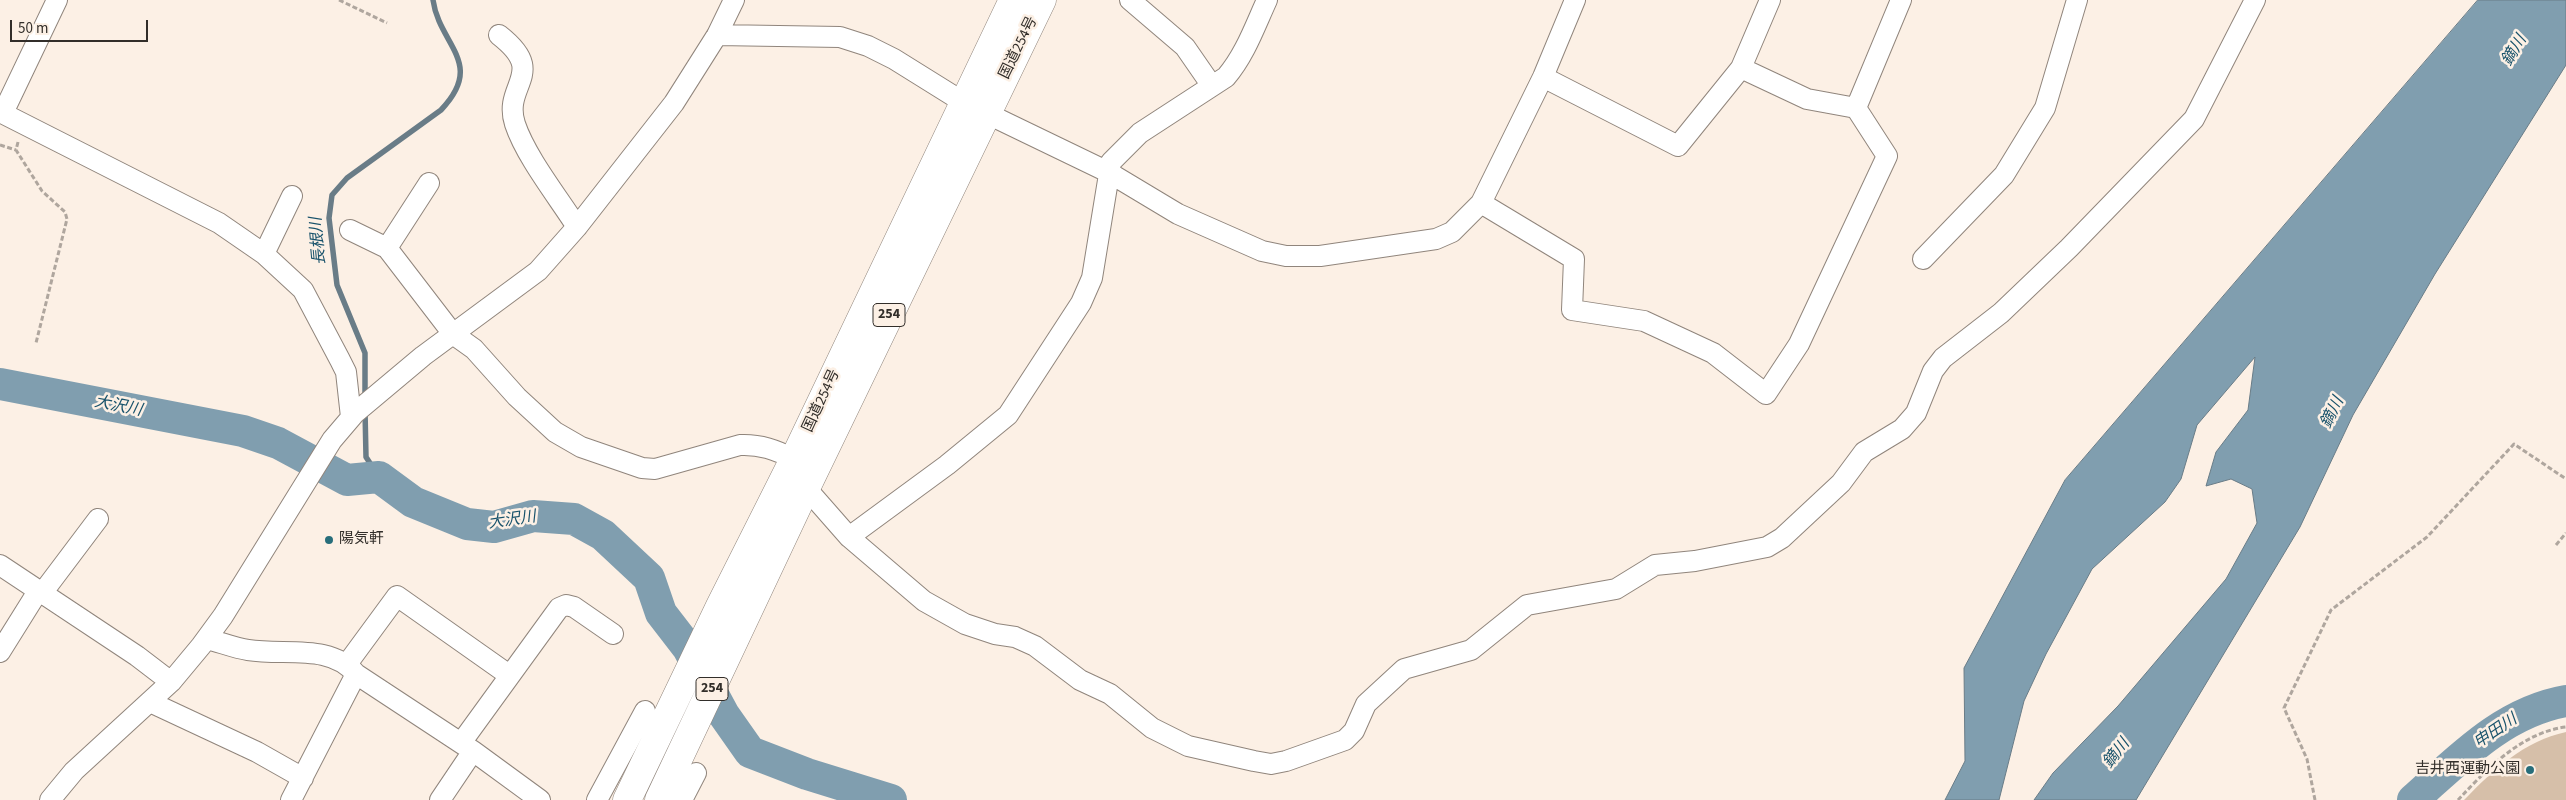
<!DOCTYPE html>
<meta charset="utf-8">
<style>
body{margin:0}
#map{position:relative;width:2566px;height:800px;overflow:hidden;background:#fcf0e5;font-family:"Source Sans 3",sans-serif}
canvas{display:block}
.scale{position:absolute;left:10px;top:20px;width:138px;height:22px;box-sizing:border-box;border:2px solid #322e2a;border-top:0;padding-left:6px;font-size:15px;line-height:18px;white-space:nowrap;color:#322e2a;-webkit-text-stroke:4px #fcf0e5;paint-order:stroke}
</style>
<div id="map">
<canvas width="2566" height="800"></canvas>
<div class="scale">50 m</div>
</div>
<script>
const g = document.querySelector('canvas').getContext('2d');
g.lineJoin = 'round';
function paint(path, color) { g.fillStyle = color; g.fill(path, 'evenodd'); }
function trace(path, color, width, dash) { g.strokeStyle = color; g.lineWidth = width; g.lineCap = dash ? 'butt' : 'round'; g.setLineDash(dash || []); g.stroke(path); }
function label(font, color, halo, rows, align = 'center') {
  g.font = font + ' "Source Sans 3","Noto Sans JP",sans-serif'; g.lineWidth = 5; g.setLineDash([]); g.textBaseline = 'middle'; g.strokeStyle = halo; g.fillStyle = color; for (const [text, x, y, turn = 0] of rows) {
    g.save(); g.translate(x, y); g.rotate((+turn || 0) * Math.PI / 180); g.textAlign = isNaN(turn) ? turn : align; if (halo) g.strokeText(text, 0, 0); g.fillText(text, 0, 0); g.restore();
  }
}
const green = new Path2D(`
 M2566 732V800H2464C2493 770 2524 741 2566 732Z`);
const water = new Path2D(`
 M2478 0H2566V65L2435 274 2353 415 2300 527 2136 800H2034L2053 773 2118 706 2226 579 2257 523 2252 489 2231 479 2206 486 2216 452 2248 410 2255 357 2197 425 2181 479 2165 502 2092 569 2046 654 2024 701 1999 800H1945L1965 761 1964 668 2065 480Z`);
const stream = new Path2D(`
 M365 399V353L337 285 329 218 332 195 347 178 441 110C486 63 439 45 433 0
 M365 410 366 457 379 477`);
const river = new Path2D(`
 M0 384 243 431 278 443 347 480 379 477 413 502 467 524 494 527 533 516 574 519 603 535 649 578 661 613 688 648 724 715 750 752 807 774 891 800
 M2413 800C2459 759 2503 712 2566 701`);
const path = new Path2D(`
 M339 0 387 23
 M18 142 16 150 42 191 65 212 67 219 36 343
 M0 145 16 150
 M2556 545 2566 533
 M2315 800 2307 759 2284 708 2331 610 2427 537 2514 444 2566 479
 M2458 800C2486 770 2522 732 2566 727`);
const minor = new Path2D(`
 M1130 0 1185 47 1212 86
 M499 35C549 74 502 84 515 124 526 157 558 197 577 227
 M717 35 840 37 868 46 894 59 963 102 1108 172 1178 214 1262 251 1286 256H1320L1436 239 1452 232 1481 203 1543 77 1575 0
 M1741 68 1807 99 1856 108 1901 0
 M1543 77 1678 146 1741 68 1770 0
 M0 112 219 223 264 254 303 290 340 360 346 372 351 417
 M3 113 57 0
 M1481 203 1574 259 1572 310 1644 321 1713 353 1766 394 1799 344 1887 156 1856 108
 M350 230 387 248 453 334 474 349 517 397 555 432 581 447 642 468 655 469 740 445C760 444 776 450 794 459
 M387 248 429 183
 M264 254 292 196
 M1923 259 2004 175 2045 108 2077 0
 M806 488 849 537 924 601 965 624 995 634 1015 637 1035 646 1080 680 1110 694 1152 728 1188 746 1254 761 1271 764 1286 761 1345 740 1354 731 1366 704 1404 669 1471 650 1527 605 1616 589 1655 565 1695 561 1767 547 1782 538 1841 483 1864 452 1902 429 1916 413 1933 371 1943 358 2001 313 2069 248 2194 119 2255 0
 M849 537 947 465 1008 415 1081 303 1092 278 1111 162 1140 133 1226 77C1245 55 1255 26 1267 0
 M0 565 137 656 171 682
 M207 639C220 642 234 648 248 650 285 656 330 643 356 674L473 751 540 800
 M0 652 35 596 43 592 98 519
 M347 664 397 596 509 675
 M150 702 257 752 303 778
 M461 743 559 608 566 605 574 607 613 634
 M50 800 74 771 171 682 201 646 223 616 332 440 355 413 423 356 538 271 577 227 674 103 717 35 734 0
 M291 800 356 674
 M440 800 473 751
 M597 800 645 711
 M682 800 696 773`);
const highway = new Path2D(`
 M627 800 720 606 794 459 1013 0
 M659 800 806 488 1042 0`);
const markers = [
 [329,540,5,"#276e7b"],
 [2530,770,5,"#276e7b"]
];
const shields = [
 [889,315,32],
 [712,689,32]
];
const shieldNames = [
 ["254",889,315],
 ["254",712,689]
];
const streetNames = [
 ["国道254号",1019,48,-64],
 ["国道254号",822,401,-65]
];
const poiNames = [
 ["陽気軒",339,540],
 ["吉井西運動公園",2520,770,"right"]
];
const waterNames = [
 ["鏑川",2515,51,-59],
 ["長根川",319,241,-95],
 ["大沢川",118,407,11],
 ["鏑川",2333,413,-64],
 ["大沢川",512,521,-8],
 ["申田川",2496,732,-34],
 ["鏑川",2117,754,-52]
];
paint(green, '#d6bfa9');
paint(water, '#809eaf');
trace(water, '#697c87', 1);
trace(stream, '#697c87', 5.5);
trace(river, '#809eaf', 32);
trace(minor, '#90857c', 22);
trace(highway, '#90857c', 29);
trace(path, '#afa69e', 3, [5, 2.5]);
trace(minor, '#fff', 20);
trace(highway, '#fff', 28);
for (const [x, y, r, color] of markers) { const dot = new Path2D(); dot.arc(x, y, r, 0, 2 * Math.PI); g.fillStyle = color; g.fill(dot); trace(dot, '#fcf0e5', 2); }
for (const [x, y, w] of shields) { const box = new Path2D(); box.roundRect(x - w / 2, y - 11.5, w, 23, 4); g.fillStyle = '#fcf0e5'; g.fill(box); trace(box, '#322e2a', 1); }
label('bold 14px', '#322e2a', null, shieldNames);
label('15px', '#322e2a', '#fcf0e5', streetNames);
label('15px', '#322e2a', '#fcf0e5', poiNames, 'left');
label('italic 16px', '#18526b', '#fcf0e5', waterNames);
</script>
